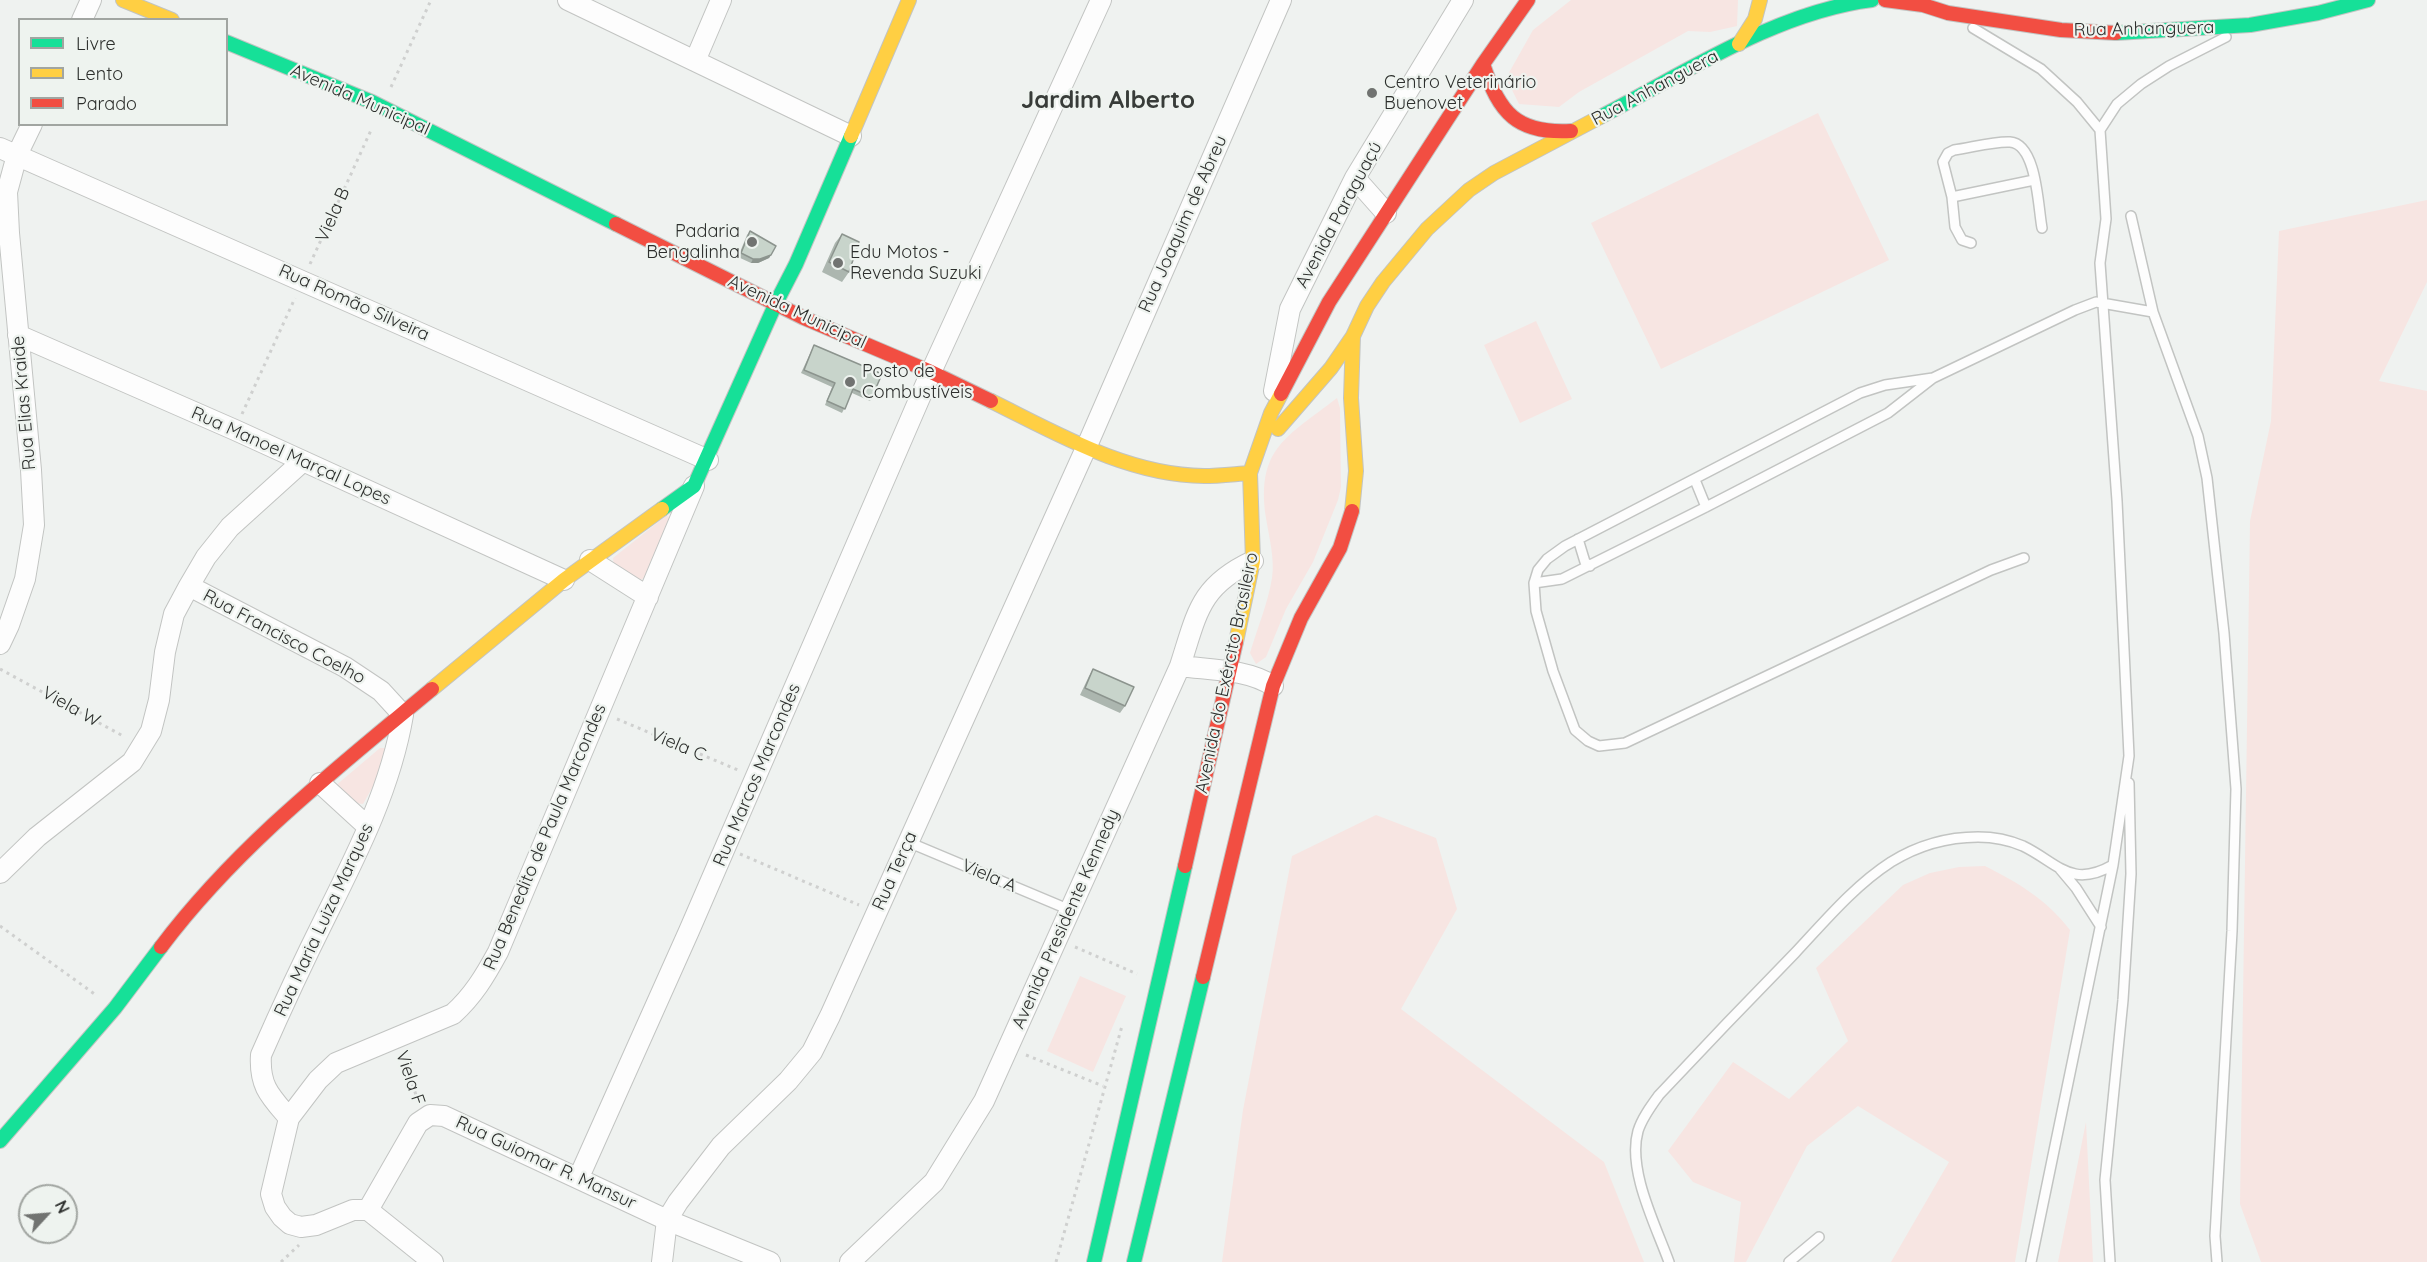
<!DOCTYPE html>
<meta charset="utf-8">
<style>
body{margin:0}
#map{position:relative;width:2427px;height:1262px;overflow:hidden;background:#eff2f0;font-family:Quicksand,sans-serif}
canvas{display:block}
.legend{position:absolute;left:18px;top:18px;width:210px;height:108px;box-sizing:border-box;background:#eef3ef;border:2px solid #a1a5a1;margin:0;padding:8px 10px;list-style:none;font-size:18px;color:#2d2f2d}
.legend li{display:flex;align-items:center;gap:12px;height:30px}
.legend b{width:30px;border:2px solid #a1a5a1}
.north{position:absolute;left:18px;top:1184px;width:60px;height:60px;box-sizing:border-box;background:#eef3ef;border:2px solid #a1a5a1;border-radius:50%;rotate:64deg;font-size:16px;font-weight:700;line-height:24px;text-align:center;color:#2d2f2d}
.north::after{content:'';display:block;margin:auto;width:21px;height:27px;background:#717371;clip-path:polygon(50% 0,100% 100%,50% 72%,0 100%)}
</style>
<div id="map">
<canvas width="2427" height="1262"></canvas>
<ul class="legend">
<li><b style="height:8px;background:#16e098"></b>Livre</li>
<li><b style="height:8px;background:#ffcf43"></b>Lento</li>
<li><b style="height:8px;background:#f24e42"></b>Parado</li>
</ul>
<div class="north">N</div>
</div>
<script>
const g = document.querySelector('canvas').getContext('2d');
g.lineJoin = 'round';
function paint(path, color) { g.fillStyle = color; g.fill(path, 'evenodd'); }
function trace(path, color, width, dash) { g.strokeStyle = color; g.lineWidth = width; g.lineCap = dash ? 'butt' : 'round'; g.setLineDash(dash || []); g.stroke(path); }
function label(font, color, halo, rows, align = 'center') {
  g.font = font + ' Quicksand,sans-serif'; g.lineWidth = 4.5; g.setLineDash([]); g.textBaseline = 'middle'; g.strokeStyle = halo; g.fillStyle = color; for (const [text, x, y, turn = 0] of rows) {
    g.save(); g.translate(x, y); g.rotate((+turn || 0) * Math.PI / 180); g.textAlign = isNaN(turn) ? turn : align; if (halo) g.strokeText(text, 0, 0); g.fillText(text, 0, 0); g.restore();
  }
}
const green = new Path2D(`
 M1571 0H1738L1737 26 1710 32 1688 31 1579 92 1559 107 1519 104 1506 78 1533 30Z
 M1818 113 1889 260 1661 369 1591 223Z
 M2427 200V282L2379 381 2427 391V1262H2261L2240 1204 2250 521 2271 421 2279 231Z
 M1536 321 1572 399 1520 423 1484 345Z
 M1337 398 1340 408 1341 487 1338 500 1313 562 1286 609 1266 657 1256 664 1250 653C1257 629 1268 603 1272 578 1275 559 1269 537 1266 518 1256 448 1287 437 1337 398Z
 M667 515 672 522 644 578 636 583 614 570 613 558Z
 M380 748H385L386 753 375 783 363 804 348 802 334 787Z
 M1376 815 1436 838 1457 909 1401 1009 1604 1162 1644 1262H1222L1243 1110 1292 856Z
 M1985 866C2019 883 2047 900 2070 930L2015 1262H1891L1949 1162 1858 1106 1807 1146 1746 1262H1734L1741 1202 1693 1182 1668 1151 1733 1062 1789 1099 1848 1041 1816 968 1903 885 1930 873 1959 867Z
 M1080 976 1126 996 1093 1072 1047 1051Z
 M2086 1122 2093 1262H2058Z`);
const path = new Path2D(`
 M391 87 431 0
 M310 264 372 128
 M242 414 295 298
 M0 669 125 737
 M617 719 738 770
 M740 854 859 905
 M0 926 96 995
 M1075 947 1137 974
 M1026 1055 1103 1086
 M403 1056 418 1101
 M281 1262 299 1245
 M1056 1262 1122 1026`);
const lane = new Path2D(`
 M1973 28 2041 69 2077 102 2100 130
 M1952 197 2034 180
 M2131 216 2153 312 2198 436 2207 478 2224 633 2236 789 2232 931 2215 1236 2217 1262
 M1971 243 1962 240 1955 227 1952 197 1943 162 1948 153 1954 150C1970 148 1994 141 2010 142 2037 144 2038 207 2042 228
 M1933 378 1885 385 1860 393 1565 546 1547 559 1538 570 1534 583 1536 611 1553 671 1575 730 1588 741 1599 746 1625 743 1991 570 2024 558
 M1695 480 1706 507
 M1578 539 1585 562 1590 566
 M1534 583 1562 579 1706 507 1888 413 1933 378 2075 310 2096 302 2153 312
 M908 842 1070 910
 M2060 869 2076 888 2101 927
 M1669 1262C1656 1226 1627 1170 1638 1131 1642 1118 1651 1106 1659 1095 1704 1047 1749 1000 1795 953 1825 921 1854 886 1891 862 1917 846 1948 837 1978 837 1992 837 2009 840 2023 846 2058 863 2071 889 2113 865
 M1789 1262 1819 1237
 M2031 1262 2113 865 2129 756 2117 501 2100 263 2106 219 2100 130 2117 104 2141 84 2169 66 2226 37
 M2110 1262 2105 1180 2123 1000 2131 874 2129 783`);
const street = new Path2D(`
 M568 0 851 136
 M82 20 91 0
 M695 61 721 0
 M0 148 708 460
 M1355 178 1386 213
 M18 335 235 430 564 580
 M1274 391 1290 309 1355 178 1463 0
 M590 560 648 597
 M189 586 345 667 381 691 403 715C391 786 359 850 327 914 304 960 282 1007 261 1055 259 1086 270 1096 289 1118
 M0 644 9 625 25 579 34 525 31 470 9 233 7 192 17 155 32 124
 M1180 666C1210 670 1248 669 1273 686
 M320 783 368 827
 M0 873 37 837 132 762 151 731 159 700 165 652 174 614 189 586 206 557 230 527 303 461
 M579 1177 689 931 931 372 1101 0
 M368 1210H353L316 1225 301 1227 290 1224 282 1217 275 1207 271 1194 289 1118 318 1080 336 1063 453 1014C473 996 485 976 498 952L694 486
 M368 1210 418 1123 430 1115 444 1116 667 1220 770 1262
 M368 1210 433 1262
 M662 1262 667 1220 678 1202 721 1146 788 1081 812 1052 830 1016 1086 448 1281 0
 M850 1262 934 1182 984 1101 1180 666C1197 614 1199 586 1253 561`);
const fast = new Path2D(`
 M2116 33 2250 25 2318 13 2368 0
 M226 42 372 102 616 224
 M1600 117C1685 73 1776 12 1872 0
 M662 509 694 486 776 303 796 264 851 136
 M0 1141 115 1008 161 947
 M1094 1262 1185 866
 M1134 1262 1203 977`);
const slow = new Path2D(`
 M123 0 172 20
 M1739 44 1755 19 1760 0
 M851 136 909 0
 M991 401C1058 434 1127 475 1204 476 1219 476 1235 474 1250 473
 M1278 429 1331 368 1353 336
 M1352 511 1356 471 1351 398 1353 336 1367 306 1383 282 1427 229 1469 190 1494 173 1600 117
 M1236 642 1253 561 1250 473 1271 413 1281 394
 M432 689 564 580 662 509`);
const jam = new Path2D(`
 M1885 0 1923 5 1948 13 2061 30 2116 33
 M1483 64C1499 113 1517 134 1571 131
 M616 224 804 318 931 372 991 401
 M1281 394 1329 302 1483 64 1528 0
 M1185 866 1236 642
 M161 947C237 846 336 769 432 689
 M1203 977 1273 686 1301 618 1340 548 1352 511`);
const wall = new Path2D(`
 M750 231 771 255 769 258 758 263H751L738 257 747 235Z
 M842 234 849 272 842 282 822 272 835 243Z
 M814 345 872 397 870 401 852 393 842 413 825 405 832 387 801 373Z
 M1093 669 1125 706 1120 713 1080 695 1089 676Z`);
const shadedWall = new Path2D(`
 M771 255 769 258 758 263H751L753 259Z`);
const building = new Path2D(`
 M750 231 776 246 771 255 760 259H753L741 253Z
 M842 234 859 242 849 272 829 262Z
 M814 345 882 374 872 397 853 389 845 409 827 401 835 383 804 370Z
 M1093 669 1134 687 1125 706 1085 688Z`);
const markers = [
 [1372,93,6,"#717371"],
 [752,242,6,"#717371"],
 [838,263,6,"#717371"],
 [850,382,6,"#717371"]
];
const streetNames = [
 ["Rua Anhanguera",2144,29,-1],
 ["Rua Anhanguera",1655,88,-28],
 ["Avenida Municipal",360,100,24],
 ["Viela B",333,215,-66],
 ["Avenida Paraguaçú",1339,215,-62],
 ["Rua Joaquim de Abreu",1183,224,-66],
 ["Rua Romão Silveira",354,303,24],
 ["Avenida Municipal",797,312,25],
 ["Rua Elias Kraide",24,403,-95],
 ["Rua Manoel Marçal Lopes",291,456,24],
 ["Rua Francisco Coelho",284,637,28],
 ["Avenida do Exército Brasileiro",1227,673,-78],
 ["Viela W",71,707,29],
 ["Viela C",678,745,23],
 ["Rua Marcos Marcondes",757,775,-67],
 ["Rua Benedito de Paula Marcondes",545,837,-67],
 ["Rua Terça",895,871,-66],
 ["Viela A",989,876,23],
 ["Avenida Presidente Kennedy",1066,919,-66],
 ["Rua Maria Luiza Marques",324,920,-65],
 ["Viela F",410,1078,71],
 ["Rua Guiomar R. Mansur",546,1163,25]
];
const poiNames = [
 ["Centro Veterinário",1384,83],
 ["Buenovet",1384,104],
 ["Padaria",740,232,"right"],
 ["Bengalinha",740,253,"right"],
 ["Edu Motos -",850,253],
 ["Revenda Suzuki",850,274],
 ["Posto de",862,372],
 ["Combustíveis",862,393]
];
const districtNames = [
 ["Jardim Alberto",1108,101]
];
paint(green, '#f7e5e2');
trace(lane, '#c2c4c2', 12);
trace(street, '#c2c4c2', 22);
trace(fast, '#c2c4c2', 16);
trace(slow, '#c2c4c2', 16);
trace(jam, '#c2c4c2', 16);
trace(path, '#cfd0cf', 3, [3, 4.5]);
trace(lane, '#fdfdfd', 9);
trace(street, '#fdfdfd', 20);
trace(fast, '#16e098', 14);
trace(slow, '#ffcf43', 14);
trace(jam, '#f24e42', 14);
paint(wall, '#acb6af');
paint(shadedWall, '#8c948e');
paint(building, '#c8d4cb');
trace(building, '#8c948e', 1.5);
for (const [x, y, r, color] of markers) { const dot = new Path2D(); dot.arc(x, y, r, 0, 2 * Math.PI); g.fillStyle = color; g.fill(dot); trace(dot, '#eef3ef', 2); }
label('18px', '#2d2f2d', '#eef3ef', streetNames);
label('18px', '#2d2f2d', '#eef3ef', poiNames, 'left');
label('bold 24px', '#383c39', '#eef3ef', districtNames);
</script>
